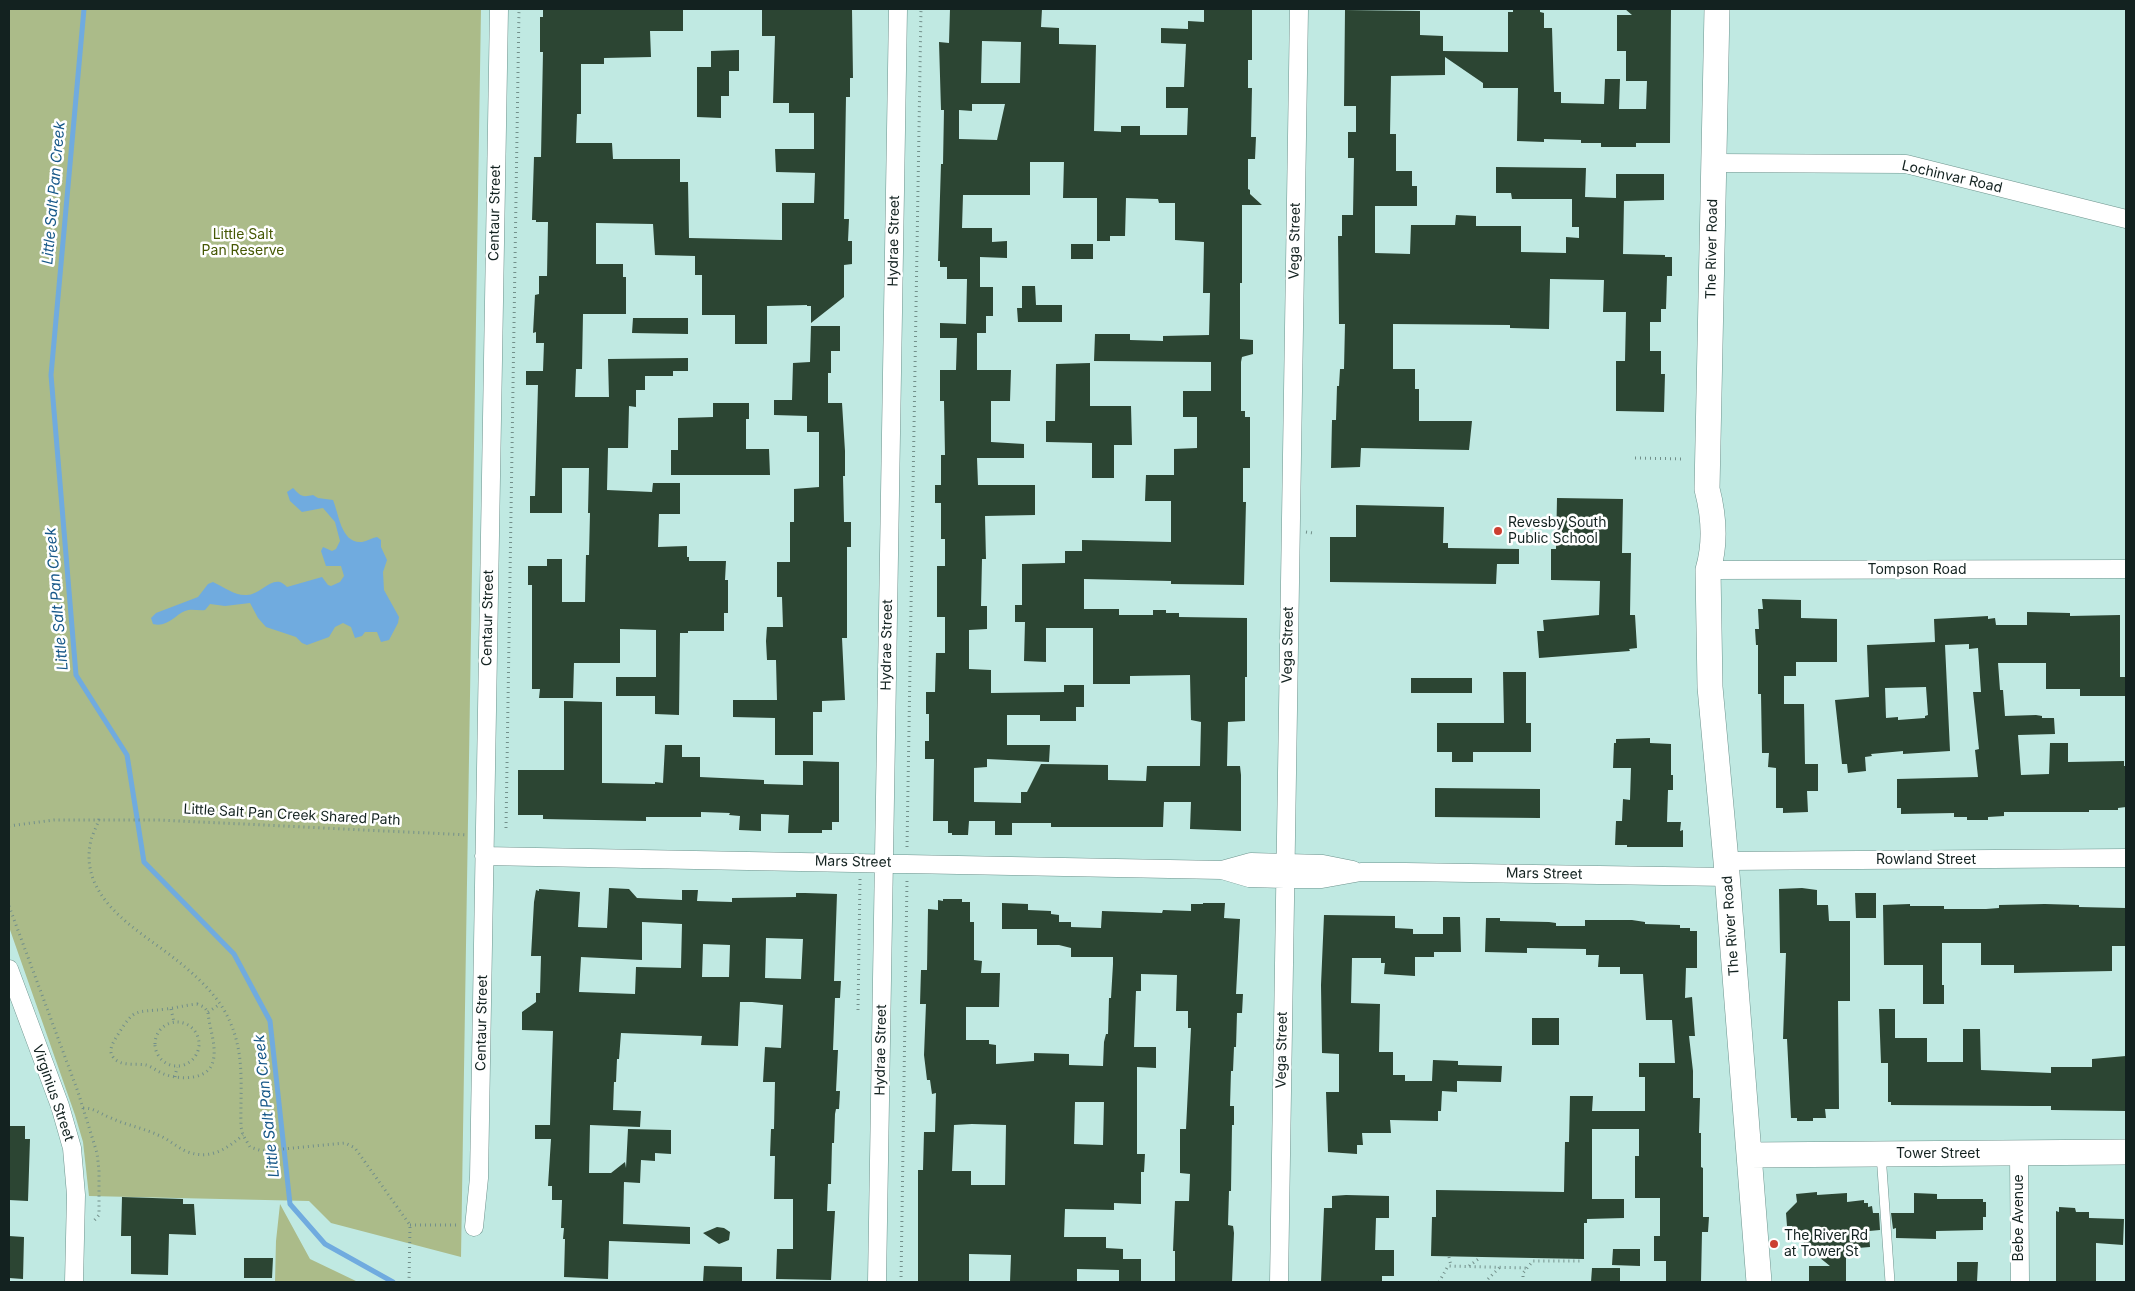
<!DOCTYPE html>
<style>
body{margin:0}
#map{position:relative;width:2135px;height:1291px;overflow:hidden;background:#c0e9e2;font-family:Inter,sans-serif}
canvas{display:block}
.frame{position:absolute;inset:0;border:10px solid #132220;pointer-events:none}
</style>
<div id="map">
<canvas width="2135" height="1291"></canvas>
<div class="frame"></div>
</div>
<script>
const g = document.querySelector('canvas').getContext('2d');
g.lineJoin = 'round';
function paint(path, color) { g.fillStyle = color; g.fill(path, 'evenodd'); }
function trace(path, color, width, dash) { g.strokeStyle = color; g.lineWidth = width; g.lineCap = dash ? 'butt' : 'round'; g.setLineDash(dash || []); g.stroke(path); }
function label(font, color, halo, rows, align = 'center') {
  g.font = font + ' Inter,sans-serif'; g.lineWidth = 5; g.setLineDash([]); g.textBaseline = 'middle'; g.strokeStyle = halo; g.fillStyle = color; for (const [text, x, y, turn = 0] of rows) {
    g.save(); g.translate(x, y); g.rotate((+turn || 0) * Math.PI / 180); g.textAlign = isNaN(turn) ? turn : align; if (halo) g.strokeText(text, 0, 0); g.fillText(text, 0, 0); g.restore();
  }
}
const green = new Path2D(`
 M9 9H481L461 1257 331 1223 309 1201 89 1196 83 1142 75 1115 9 927Z
 M280 1204 310 1259 358 1282H275L276 1241Z`);
const water = new Path2D(`
 M293 488C300 495 301 498 313 495L318 498 333 500C339 514 341 544 362 542 367 541 372 538 377 537L381 540V547L387 560 383 572 384 590 399 617 398 623 389 640 381 642 377 632H365L362 636 355 638 351 627 343 623 335 627 329 637 307 645 302 643 296 637 266 627 258 618 250 603 225 606 210 604 205 610C198 611 191 608 185 611 175 615 167 628 153 624L151 618 156 613 198 597 208 584 213 582C224 587 235 596 247 595 258 595 270 579 280 582 283 583 285 585 287 587L322 577 328 585 331 586 340 582 344 576 341 566H326L321 551 323 547 332 551 336 549 340 541 335 522 323 508 302 512 290 501 287 492Z`);
const stream = new Path2D(`
 M84 9 51 375 76 675 127 755 144 862 234 954 270 1021 290 1204 325 1244 393 1282`);
const building = new Path2D(`
 M543 9H683V31H650L651 57 604 58V64H581V114H577L576 143H612L613 159H680V182H688L689 238 782 240V203H814L815 173 776 172 775 149H814V113H789V103H773L775 36H762V9H852L853 78H850V97H846L844 219H849L848 241H852V264L844 265V297L811 323V306H807V305L767 306V344H735V315H702V275H695V256L655 255 653 224 596 223V264H623V277H626V314H583L582 369H576L575 397H609L608 359 688 358V371H673V376H645V390H636V407L629 406 628 448H608L607 490 652 492 653 483H680V514H659L658 547 687 546V557H689V561H726L725 580H728V613H724V631H688V633H680L679 715 655 714V696H616V677H656V630L620 629V663H574L573 698H539L540 689H532V585H528V566H547V559H562V602H585L586 555H589L590 513H588L589 468H562V513H530V496H535L538 385H526V371H543L544 343H536V332L533 333 535 295 539 294V276H547L548 222H536V220H532L534 157H541L543 52H540V17H543Z
 M950 9H1042L1041 27 1059 28V44L1096 45 1094 131 1121 132V126H1140V135H1187L1188 108H1166V87H1184L1186 44 1161 43V28L1188 29V21L1204 22V9H1252V60H1248V88H1252L1251 137H1256L1255 159H1248V189L1250 190V194L1262 205H1242V283H1240V339L1253 340V354L1242 357 1241 362V411H1245V417H1250V468H1243V502H1246L1244 585 1171 584V581L1084 579V609H1119V615H1153V610H1166V613H1179V617L1247 618V677H1245V721L1228 722 1227 766H1240L1241 775V831L1190 829 1191 802H1164L1163 827H1051V823H1012V835H995V821H969L968 835H952V833H948V821H933L934 759H925V741H929V714H926V692H935L936 653H945V617H937V566H945V539H941V503H935V485H941V455H945L944 401H940V370H956L957 338H940V323L966 324 967 279H947V267H940V261H938L941 164H943L944 110H941L939 42 949 43ZM982 41 1021 42 1020 83H981ZM972 104H1005L997 140 959 139V110L972 111ZM1030 162H1064L1063 198H1097V241H1110V236H1125L1126 198 1158 199 1159 203H1175V240L1204 242 1203 293H1210L1209 335 1163 336V341L1130 340V334H1095L1094 361 1211 362V391H1183V417H1197V448L1174 449V475H1146L1145 501H1171V542L1082 540V551H1065V563L1022 564V605H1015V622H1025L1024 661 1046 662V628H1093V684H1130V676L1190 675 1191 720 1201 722 1200 766H1147L1146 781 1108 780V765L1041 764 1027 792H1021V803L974 802V768L987 767V759L1049 762 1050 745H1007V715H1040V721H1076V707H1084V685H1064V692L991 693V670L969 669V630L987 629V606H981L982 559H986L985 516 1035 515V485H978L977 458H1024V444L991 442V401H1010L1011 370H977V333H986V316H993V287H980V257L1007 258V241L992 242V228H962L963 195H1030Z
 M1513 9H1540V12L1544 13V28H1552L1554 92H1561V103L1604 104 1605 79H1620L1619 109H1646L1647 81H1626V51H1617V15H1632L1625 9H1671L1670 143H1636V147H1601V143H1581V140L1544 139V142L1517 141 1518 88H1483V83L1445 57V75L1391 76 1390 134H1396V171H1412V186H1417V206H1375V253L1410 254 1411 225H1455L1456 215 1476 216V226H1521V252L1566 253V237L1579 238V227H1572V199H1512L1511 193H1496V167L1586 168 1585 197 1616 198V174H1664V200L1624 201 1623 254 1665 255V257H1672V276H1667L1666 309H1661V322H1650V351H1661V374H1665L1664 412 1616 411V361H1625L1626 312H1603L1604 280 1550 279 1549 329 1510 328V325L1393 324V369H1415V389H1419V421H1472L1469 450 1361 448 1360 467 1331 468 1332 420H1336L1337 386H1339L1340 369H1344L1345 324H1339L1338 236H1342V215H1353L1354 158H1348V132H1356V106H1344L1345 10 1420 11V35L1443 36V51L1508 52V12H1513Z
 M739 50V71H729V96H721V118L697 117V67H711V51Z
 M1071 244H1093V259H1071Z
 M1022 286H1035L1036 305H1062V322H1018L1017 308H1022Z
 M633 318H688V334L632 333Z
 M811 326H840V351H831V373H828V403H842L845 451V476H843L844 522H851V547H847V638H842L845 700 822 701V712H813V755H775V718L733 717V700H777L776 660H767L766 641 767 627H783L782 597H777V562H790V522H794V489L819 487V432H807V416L774 415V400H792L793 363 810 362Z
 M1090 363V406H1131L1132 445H1114V478H1092V443L1046 442V421H1055L1056 364Z
 M713 403H749V419H746V449H769L770 475H671V450H678V418L713 417Z
 M1557 498 1623 499 1622 553H1631L1630 615H1635L1637 648 1629 649 1630 651 1539 658 1537 631H1544L1543 620 1599 615 1600 581 1551 580V549H1556Z
 M1356 505 1444 507 1443 543H1448V548L1519 549V564H1497L1496 584 1330 582V537H1356Z
 M1762 599 1801 600V618L1837 619V662H1796V676H1784V704H1804L1805 764H1818V791H1807L1808 812 1783 813V808H1776V768L1768 767 1769 753H1762L1761 694H1758V645H1756L1755 629H1759L1758 609H1763Z
 M2027 612 2070 613V616L2120 615V677H2126V696H2080V689H2046V663H1998L2000 690H2003L2005 716 2036 715 2042 716V718H2054L2055 734 2018 735 2021 775 2049 774 2050 743H2068V762L2124 761V766H2126V807L2118 808V810H2089V812H2004V816L1988 817V820H1967V817H1954V813L1901 814V808H1897V779L1978 777 1975 750 1979 749 1973 692H1981L1978 648 1969 649V644L1945 645 1950 751 1903 754V751L1871 754 1872 756 1865 757 1866 771 1848 773 1847 764H1842L1835 700 1869 697 1867 645 1935 642 1934 619 1988 616V619L1995 618 1996 625H2027ZM1926 687 1928 715 1925 716V718L1898 720V717L1886 718 1885 688Z
 M1503 672H1526V723H1531V752H1473V762H1452V752H1437V723H1504Z
 M1411 678H1472V693H1411Z
 M564 701 602 702V783L655 784V782L663 783 665 745H682V757H700V777L764 780V784L803 785V761L839 762V822H832V830H822V833H788L789 815 761 814V831L739 830 740 816 729 815 730 813 701 812V817H646V821L543 819V815H518V770H564Z
 M1650 738V743L1671 744V775H1673V790H1668L1667 822H1681L1680 831 1683 830V847H1627V845H1615L1616 821H1622L1623 799 1630 800 1631 768H1613L1614 743H1616V739Z
 M1435 788 1540 789V818L1435 817Z
 M609 888 629 889 637 898 682 900V890H698L697 901 732 902V898L796 897V893H805L837 894 834 981H841L840 998H835L833 1050H838L836 1091H840L839 1109H836L835 1114 834 1143H832L831 1184H828L827 1211H835L831 1280 776 1279 777 1249H793V1199H774L775 1156H770L771 1129H774L775 1082H763L765 1047 781 1048 783 1005 752 1002H740L738 1046 701 1045 702 1036 621 1033 619 1059H617L616 1082H614L613 1110 641 1111 640 1127 590 1125 589 1173H611L625 1162 626 1168 628 1129 671 1130V1154L655 1153V1161L641 1160 640 1183 624 1182 623 1224 690 1227V1244L609 1241 608 1279 564 1277 565 1239H563L564 1228H561L562 1200H552V1186H548L551 1139H535V1125H550L553 1031 522 1030V1012L536 1002V993H540L541 956H531L534 902 536 890 539 891V889L580 892 578 927 607 928ZM642 922 682 924 681 968 636 967 635 994 579 992 581 957 642 960ZM766 938 803 939 801 979 765 978ZM703 944 730 945 729 977H702Z
 M1802 888 1817 890V905H1828L1829 921H1850V1001H1838L1839 1109H1825L1826 1118H1813V1121H1797V1118H1791L1787 1039H1783L1786 953H1780L1779 889Z
 M1855 893H1876V918H1856Z
 M943 899H962V902H970V922H974V960L982 961 981 973H1000L999 1007H966V1040H989V1044L996 1045V1064L1034 1061V1053L1069 1054V1065L1103 1066 1104 1042 1106 1034H1108L1109 998H1111L1113 964V957H1071V948L1059 945H1037V929H1002V903L1028 904V910L1051 911V914L1059 915V922H1071V927L1101 928 1102 911 1162 913 1163 910 1191 911V904H1203V903H1225L1224 918 1240 919 1236 994H1243L1242 1013H1237L1236 1047H1234L1233 1071H1231L1230 1106H1234V1125H1232L1231 1191H1229L1228 1225 1233 1226 1234 1233 1232 1282H1175V1251H1173L1175 1201H1189L1190 1174 1180 1173V1129H1186L1191 1028H1188V1011H1176L1177 975 1141 974V991H1136L1134 1047H1156V1068L1137 1067V1154H1145L1144 1172H1141V1204L1114 1203V1210L1065 1209 1064 1237H1106V1248L1123 1249V1259H1141V1281H1119V1270L1077 1269V1282H1010L1011 1255 969 1254V1282H918V1170H923L924 1132H935L936 1093 932 1094 930 1080H927L924 1055 926 1004H920L921 970H927L928 909 938 910V900L943 901ZM1075 1102H1104L1103 1145 1074 1144ZM972 1124 1006 1125 1005 1185H971V1171H952L954 1125Z
 M1910 904V906H1944V909H1986L1999 908V905L2045 904 2079 905V907L2126 908V946H2112V971L2014 973V965H1981V943H1942V985H1944V1004H1923V965H1884L1883 905Z
 M1324 915 1395 916V928L1413 929V934H1443V917H1460L1461 952H1434V957H1415V976L1384 974 1385 963H1381V958H1352L1351 1003 1380 1004 1379 1052H1393V1075H1405V1081H1432L1433 1060 1458 1061V1065L1502 1066 1501 1082 1457 1081V1092L1442 1091 1441 1111H1438V1121L1390 1120 1391 1133H1362L1363 1145H1357V1154L1328 1152 1326 1092H1339V1054L1322 1053 1321 985Z
 M1486 918H1500V921L1549 922 1556 923V926H1585V920H1632L1645 922V924L1680 925V928H1690V931H1697V968H1686L1685 998 1692 997 1695 1036H1689L1693 1071V1098H1700L1699 1133H1701V1167L1703 1168V1217H1709L1708 1232H1702L1701 1282H1666V1261H1654V1236H1660V1198H1635V1156H1639V1129H1592V1199H1624V1218L1587 1219V1223H1584V1259L1431 1256 1432 1217H1436V1190L1564 1192 1565 1142H1569L1570 1096H1593L1592 1111H1645V1077H1639V1063H1675L1672 1020H1646L1643 974H1620V967H1598L1599 955H1586V949L1527 948V953L1485 952Z
 M1879 1009H1895V1038H1927V1062H1963V1029H1980L1981 1070 2051 1073V1067H2092V1059L2126 1056V1111L2051 1110V1106H2033L1891 1105V1102H1888V1063H1881Z
 M1532 1018H1559V1045H1532Z
 M9 1126H25V1139H30L28 1201 9 1200Z
 M1817 1192V1195L1847 1193V1202L1864 1200V1203H1868V1207L1872 1206 1873 1213H1879L1880 1230 1869 1231 1870 1247 1846 1249V1282H1809V1266H1830L1804 1245 1803 1235 1792 1236V1226H1787L1786 1213 1797 1202 1796 1194Z
 M1914 1193 1937 1194V1199H1983V1202H1986V1217H1983V1230L1936 1231V1239L1896 1238V1228L1893 1229 1891 1213H1914Z
 M1346 1195 1389 1196V1218H1376L1375 1250H1394V1276H1382V1282H1321L1324 1208H1332V1196Z
 M122 1197 183 1199V1204H194L196 1235 169 1234 168 1275 131 1274V1236H121Z
 M2059 1207 2075 1208 2076 1212H2089V1218L2124 1219 2123 1245 2096 1243V1281H2056V1211L2059 1212Z
 M717 1227 724 1228 730 1232 729 1240 719 1244 703 1233Z
 M9 1236 24 1237 23 1279 9 1278Z
 M1613 1249H1640V1266L1612 1265Z
 M244 1258H273L272 1278H244Z
 M1957 1262H1978L1977 1282H1957Z
 M704 1266 742 1267V1282H703Z
 M1592 1268H1620V1282H1591Z`);
const path = new Path2D(`
 M1635 458 1685 459
 M1306 532 1313 533
 M99 819C97 826 93 833 91 840 77 900 141 931 179 962 194 974 210 989 221 1005 247 1046 240 1082 241 1127L243 1135 250 1147 262 1151 345 1143 355 1148 410 1225 409 1282
 M9 826 54 820H160L468 835
 M506 828 519 9
 M907 847 921 9
 M9 906 78 1092 97 1153 99 1170V1215L92 1223
 M197 1004 204 1007 208 1012C209 1029 220 1053 210 1068 201 1080 179 1079 167 1075 159 1073 153 1067 146 1065 136 1063 120 1067 113 1057 108 1050 113 1043 117 1036 135 1007 134 1013 166 1009 176 1008 186 1005 197 1004Z
 M171 1009 174 1022
 M858 1010 860 879
 M208 1012 220 1004
 M155 1044a22 22 0 1 1 44 0a22 22 0 1 1-44 0Z
 M175 1077 177 1067
 M83 1108C95 1108 100 1114 111 1118 126 1125 143 1128 158 1135 169 1139 177 1148 188 1152 210 1160 227 1149 243 1135
 M410 1225H459
 M1449 1257 1451 1266
 M1469 1266 1481 1257
 M1488 1279 1500 1267
 M901 1282 907 880
 M1439 1282 1448 1266 1527 1268
 M1523 1282V1273L1533 1261H1582`);
const lane = new Path2D(`
 M1881 1154 1890 1282`);
const street = new Path2D(`
 M1714 163 1906 164 2126 219
 M1708 570 2126 569
 M484 856 1222 870 1249 878 1285 879H1322L1361 872H1405L1728 877
 M1726 861 2126 858
 M1222 870 1251 862 1323 864 1353 870
 M9 969 60 1106 72 1148 76 1195 74 1282
 M2019 1153 2020 1282
 M474 1227 479 1178 499 9
 M877 1282 898 9
 M1279 1282 1299 9`);
const secondary = new Path2D(`
 M1717 9 1707 489C1714 516 1716 543 1708 570L1710 687 1726 861 1759 1282
 M1749 1155 2126 1152`);
const markers = [
 [1498,531,5,"#cc3f31"],
 [1774,1244,5,"#cc3f31"]
];
const streetNames = [
 ["Lochinvar Road",1952,177,13],
 ["Centaur Street",495,213,-89],
 ["Hydrae Street",894,241,-89],
 ["Vega Street",1295,241,-89],
 ["The River Road",1712,249,-89],
 ["Tompson Road",1917,570],
 ["Centaur Street",488,618,-89],
 ["Hydrae Street",887,645,-89],
 ["Vega Street",1288,645,-89],
 ["Little Salt Pan Creek Shared Path",292,815,3],
 ["Rowland Street",1926,860],
 ["Mars Street",853,862,1],
 ["Mars Street",1544,874,1],
 ["The River Road",1731,926,-94],
 ["Centaur Street",482,1023,-89],
 ["Hydrae Street",881,1050,-89],
 ["Vega Street",1282,1050,-89],
 ["Virginius Street",53,1093,71],
 ["Tower Street",1938,1154],
 ["Bebe Avenue",2019,1218,-90]
];
const parkNames = [
 ["Little Salt",243,235],
 ["Pan Reserve",243,251]
];
const poiNames = [
 ["Revesby South",1508,523],
 ["Public School",1508,539],
 ["The River Rd",1784,1236],
 ["at Tower St",1784,1252]
];
const waterNames = [
 ["Little Salt Pan Creek",54,193,-85],
 ["Little Salt Pan Creek",57,599,-95],
 ["Little Salt Pan Creek",267,1106,-96]
];
paint(green, '#abbb89');
paint(water, '#70abdf');
trace(stream, '#70abdf', 5);
paint(building, '#2c4533');
trace(lane, '#6d938d', 10);
trace(street, '#6d938d', 19);
trace(secondary, '#6d938d', 26);
trace(path, '#728f8a', 3, [1, 4]);
trace(lane, '#fff', 9);
trace(street, '#fff', 18);
trace(secondary, '#fff', 25);
for (const [x, y, r, color] of markers) { const dot = new Path2D(); dot.arc(x, y, r, 0, 2 * Math.PI); g.fillStyle = color; g.fill(dot); trace(dot, '#fff', 2); }
label('14px', '#132220', '#fff', streetNames);
label('14px', '#465805', '#fff', parkNames);
label('14px', '#132220', '#fff', poiNames, 'left');
label('italic 15px', '#175889', '#fff', waterNames);
</script>
